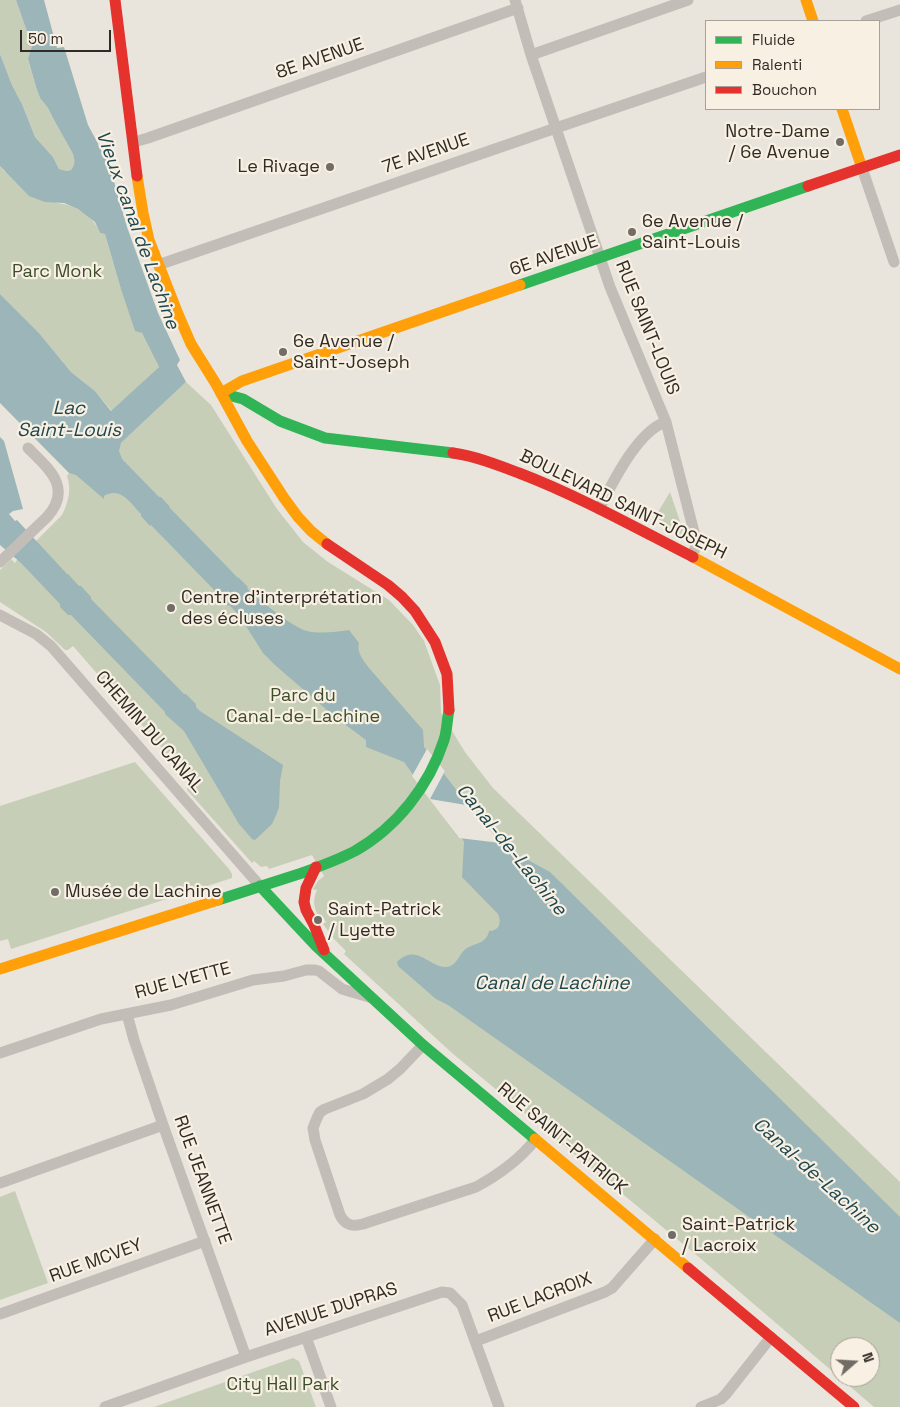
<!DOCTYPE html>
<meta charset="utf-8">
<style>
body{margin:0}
#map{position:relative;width:900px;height:1407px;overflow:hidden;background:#e9e5dc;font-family:"Space Grotesk",sans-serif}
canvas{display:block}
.legend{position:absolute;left:705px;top:20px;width:175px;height:90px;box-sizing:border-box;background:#f7f0e3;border:1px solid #a8a197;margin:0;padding:6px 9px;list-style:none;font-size:15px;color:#312b25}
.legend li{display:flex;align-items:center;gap:10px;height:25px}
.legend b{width:25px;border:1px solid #a8a197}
.north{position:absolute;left:830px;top:1337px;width:50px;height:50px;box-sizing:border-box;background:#f7f0e3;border:1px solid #a8a197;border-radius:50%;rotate:71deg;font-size:14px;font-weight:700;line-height:20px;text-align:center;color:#312b25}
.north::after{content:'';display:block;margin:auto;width:18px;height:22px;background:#716c65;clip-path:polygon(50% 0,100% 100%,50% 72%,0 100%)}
.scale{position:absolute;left:20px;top:30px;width:91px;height:22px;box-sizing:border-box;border:2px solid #312b25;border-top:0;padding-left:6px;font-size:15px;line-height:18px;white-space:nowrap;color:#312b25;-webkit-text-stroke:4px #f7f0e3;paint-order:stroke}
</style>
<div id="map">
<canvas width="900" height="1407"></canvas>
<ul class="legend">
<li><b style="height:6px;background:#30b455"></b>Fluide</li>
<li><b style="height:6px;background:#ff9f0a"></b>Ralenti</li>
<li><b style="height:6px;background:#e5322d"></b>Bouchon</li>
</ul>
<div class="north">N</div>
<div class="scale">50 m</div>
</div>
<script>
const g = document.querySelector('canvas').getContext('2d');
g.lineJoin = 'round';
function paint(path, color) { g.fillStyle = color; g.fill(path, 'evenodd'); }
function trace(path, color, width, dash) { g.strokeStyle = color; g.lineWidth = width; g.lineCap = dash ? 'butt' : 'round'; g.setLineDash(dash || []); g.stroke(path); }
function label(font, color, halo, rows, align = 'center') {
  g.font = font + ' "Space Grotesk",sans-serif'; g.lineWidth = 4.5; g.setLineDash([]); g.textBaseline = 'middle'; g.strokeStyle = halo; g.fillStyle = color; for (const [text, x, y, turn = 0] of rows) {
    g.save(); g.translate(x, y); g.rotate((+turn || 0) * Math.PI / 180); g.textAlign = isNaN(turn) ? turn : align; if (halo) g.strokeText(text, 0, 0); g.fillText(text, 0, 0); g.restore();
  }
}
const green = new Path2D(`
 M0 0H16L32 46 28 60 36 87 40 98 48 108 54 120 73 154C75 161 75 164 71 170L67 171 59 169 53 157 35 137 22 104 12 85 0 54Z
 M0 166 4 171 57 203C76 205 93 215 100 233L105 234 120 286 139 331 142 333 159 367 112 411 95 391 71 372 39 333 0 294Z
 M186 382 211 405 277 509 303 542 328 562 389 600 413 625 424 641 440 685 441 713 465 752 493 788 900 1182V1407H874L700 1258 452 1053 344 954 346 951 334 939 323 924 326 922 323 917 320 919C314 909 312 901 317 890L313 889 318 881 324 876 312 855 269 869 267 866 261 867 254 861 252 863 187 790 188 786 192 783 182 771 73 646 68 650H65L46 632 0 602V570L11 559 15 563 17 560 62 515C68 503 72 489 67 476L69 473 121 443ZM840 1347H870V1377H840Z
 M670 492 683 530 680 536 652 522Z
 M135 762 229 869 232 874V878L11 949 8 939 0 941V806Z
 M15 1191 48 1283 0 1300V1197Z
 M293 1358 299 1361 316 1407H154Z`);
const water = new Path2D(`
 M16 0H44L57 48 64 47 88 125 109 164 127 227 158 313 180 360 177 365 186 382 121 443 119 451 122 459 159 497H161L170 507H169L237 577 239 578 248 587 247 588C255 597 295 629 307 631 318 634 337 632 349 630L359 643C356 652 364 661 369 668L423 730 424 747 445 771 444 774 468 805 472 806 500 843H497L550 872 900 1217V1323L448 1005 436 999 398 966 397 962C417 942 430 969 447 967 459 965 459 951 469 947 478 943 487 942 489 931 499 931 502 923 498 914L462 877 464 842 462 838H459L457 836 404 762 366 747V740L335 717 275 665 263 653 239 615 229 605 228 606 219 597V595L151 525 150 526 141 516V514C131 504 121 486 104 496V499L76 475 69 473 0 403V294L39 333 71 372 95 391 111 411 159 367 142 333 135 331 120 286 105 234 100 233 95 222 78 209 64 203 45 202 29 196 0 166V54L12 85 22 104 35 137 53 157 59 169 67 171 71 170C75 164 75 161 73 154L54 120 48 108 40 98 36 87 28 59 32 46Z
 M0 437 4 441 23 509 13 511 9 514 15 521 17 520 67 574H68L79 586H81L91 597V599L184 694H186L196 704V707L200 711 283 765 280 781 279 807 277 813 272 824 255 840 252 839 239 824 184 731 165 714V712L71 615H68L60 607V604L21 563 0 545Z`);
const pier = new Path2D(`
 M427 749 445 771 430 799 472 806 500 843 459 838 412 776Z`);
const street = new Path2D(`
 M515 0 531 55 610 287 666 422 695 536 696 546 692 556
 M866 21 900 10
 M531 55 688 0
 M134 142 148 138 518 8
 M862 168 894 262
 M158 265 556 128 706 77
 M599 509C612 484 638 430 666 422
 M0 562 47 517C73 488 49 469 28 448
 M0 615 36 634 51 646 260 886
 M127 1014 134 1040 163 1125 246 1357
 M423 1045 400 1069 388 1079 363 1094 325 1109 320 1112 317 1118 313 1128 315 1140 340 1215C345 1225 352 1227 363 1224L476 1187C498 1175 520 1159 535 1140
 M0 1053 101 1019 171 1005 253 980 284 976 306 970H315L319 971 342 989 369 997
 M0 1183 163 1125
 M0 1314 205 1241
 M306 1337 331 1407
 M476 1341 605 1292 612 1288 655 1239
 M105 1407 246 1357 442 1292 450 1293 462 1305 499 1407
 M701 1407 721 1399 726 1394 771 1337`);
const fast = new Path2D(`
 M520 285 808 186
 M221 393 243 399 280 421 325 438 453 453
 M260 886 316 946 423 1045 535 1139
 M218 900C246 891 274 882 302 873 320 866 338 860 355 851 397 827 429 786 444 740 447 731 447 720 449 710`);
const slow = new Path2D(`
 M806 0 813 21
 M842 109 862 168
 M137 176 143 213 149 240 178 314 191 344 216 384 247 441 284 498 298 517 311 531 327 544
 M221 393 242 381 520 285
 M693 557 900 669
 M0 969 218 900
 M535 1139 688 1268`);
const jam = new Path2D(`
 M115 0 137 176
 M808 186 900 155
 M453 453C475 456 498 465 519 473 579 496 636 528 693 557
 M327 544 388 585 402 597 415 611 435 642 447 674 449 710
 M316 867 306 888 304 902 306 910 314 925 324 950
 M688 1268 854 1407`);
const markers = [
 [840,142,5,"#716c65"],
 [330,167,5,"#716c65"],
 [632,232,5,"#716c65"],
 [283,352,5,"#716c65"],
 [171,608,5,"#716c65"],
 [55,892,5,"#716c65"],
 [318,920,5,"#716c65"],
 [672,1235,5,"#716c65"]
];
const streetNames = [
 ["8E AVENUE",320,59,-19],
 ["7E AVENUE",426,154,-19],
 ["6E AVENUE",554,256,-19],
 ["RUE SAINT-LOUIS",647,328,68],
 ["BOULEVARD SAINT-JOSEPH",623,505,26],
 ["CHEMIN DU CANAL",149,732,49],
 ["RUE LYETTE",183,981,-15],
 ["RUE SAINT-PATRICK",562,1139,40],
 ["RUE JEANNETTE",202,1180,70],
 ["RUE MCVEY",96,1261,-20],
 ["RUE LACROIX",540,1298,-21],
 ["AVENUE DUPRAS",331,1310,-18]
];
const poiNames = [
 ["Notre-Dame",830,132,"right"],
 ["/ 6e Avenue",830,153,"right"],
 ["Le Rivage",320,167,"right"],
 ["6e Avenue /",642,222],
 ["Saint-Louis",642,243],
 ["6e Avenue /",293,342],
 ["Saint-Joseph",293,363],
 ["Centre d’interprétation",181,598],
 ["des écluses",181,619],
 ["Musée de Lachine",65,892],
 ["Saint-Patrick",328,910],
 ["/ Lyette",328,931],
 ["Saint-Patrick",682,1225],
 ["/ Lacroix",682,1246]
];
const parkNames = [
 ["Parc Monk",57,272],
 ["Parc du",303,696],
 ["Canal-de-Lachine",303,717],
 ["City Hall Park",283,1385]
];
const waterNames = [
 ["Vieux canal de Lachine",137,230,70],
 ["Lac",69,409],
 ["Saint-Louis",69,431],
 ["Canal-de-Lachine",511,850,51],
 ["Canal de Lachine",552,984],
 ["Canal-de-Lachine",816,1176,42]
];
paint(green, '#c7ceb7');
paint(water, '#9bb5b8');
paint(pier, '#e9e5dc');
trace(street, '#c2bdb6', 11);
trace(fast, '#30b455', 11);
trace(slow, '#ff9f0a', 11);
trace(jam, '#e5322d', 11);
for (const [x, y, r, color] of markers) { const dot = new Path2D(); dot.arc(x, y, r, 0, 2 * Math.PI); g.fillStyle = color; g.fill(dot); trace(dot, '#f7f0e3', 2); }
label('18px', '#312b25', '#f7f0e3', streetNames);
label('18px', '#312b25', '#f7f0e3', poiNames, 'left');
label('18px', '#3d4e2b', '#f7f0e3', parkNames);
label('italic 19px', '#1e464f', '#f7f0e3', waterNames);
</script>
